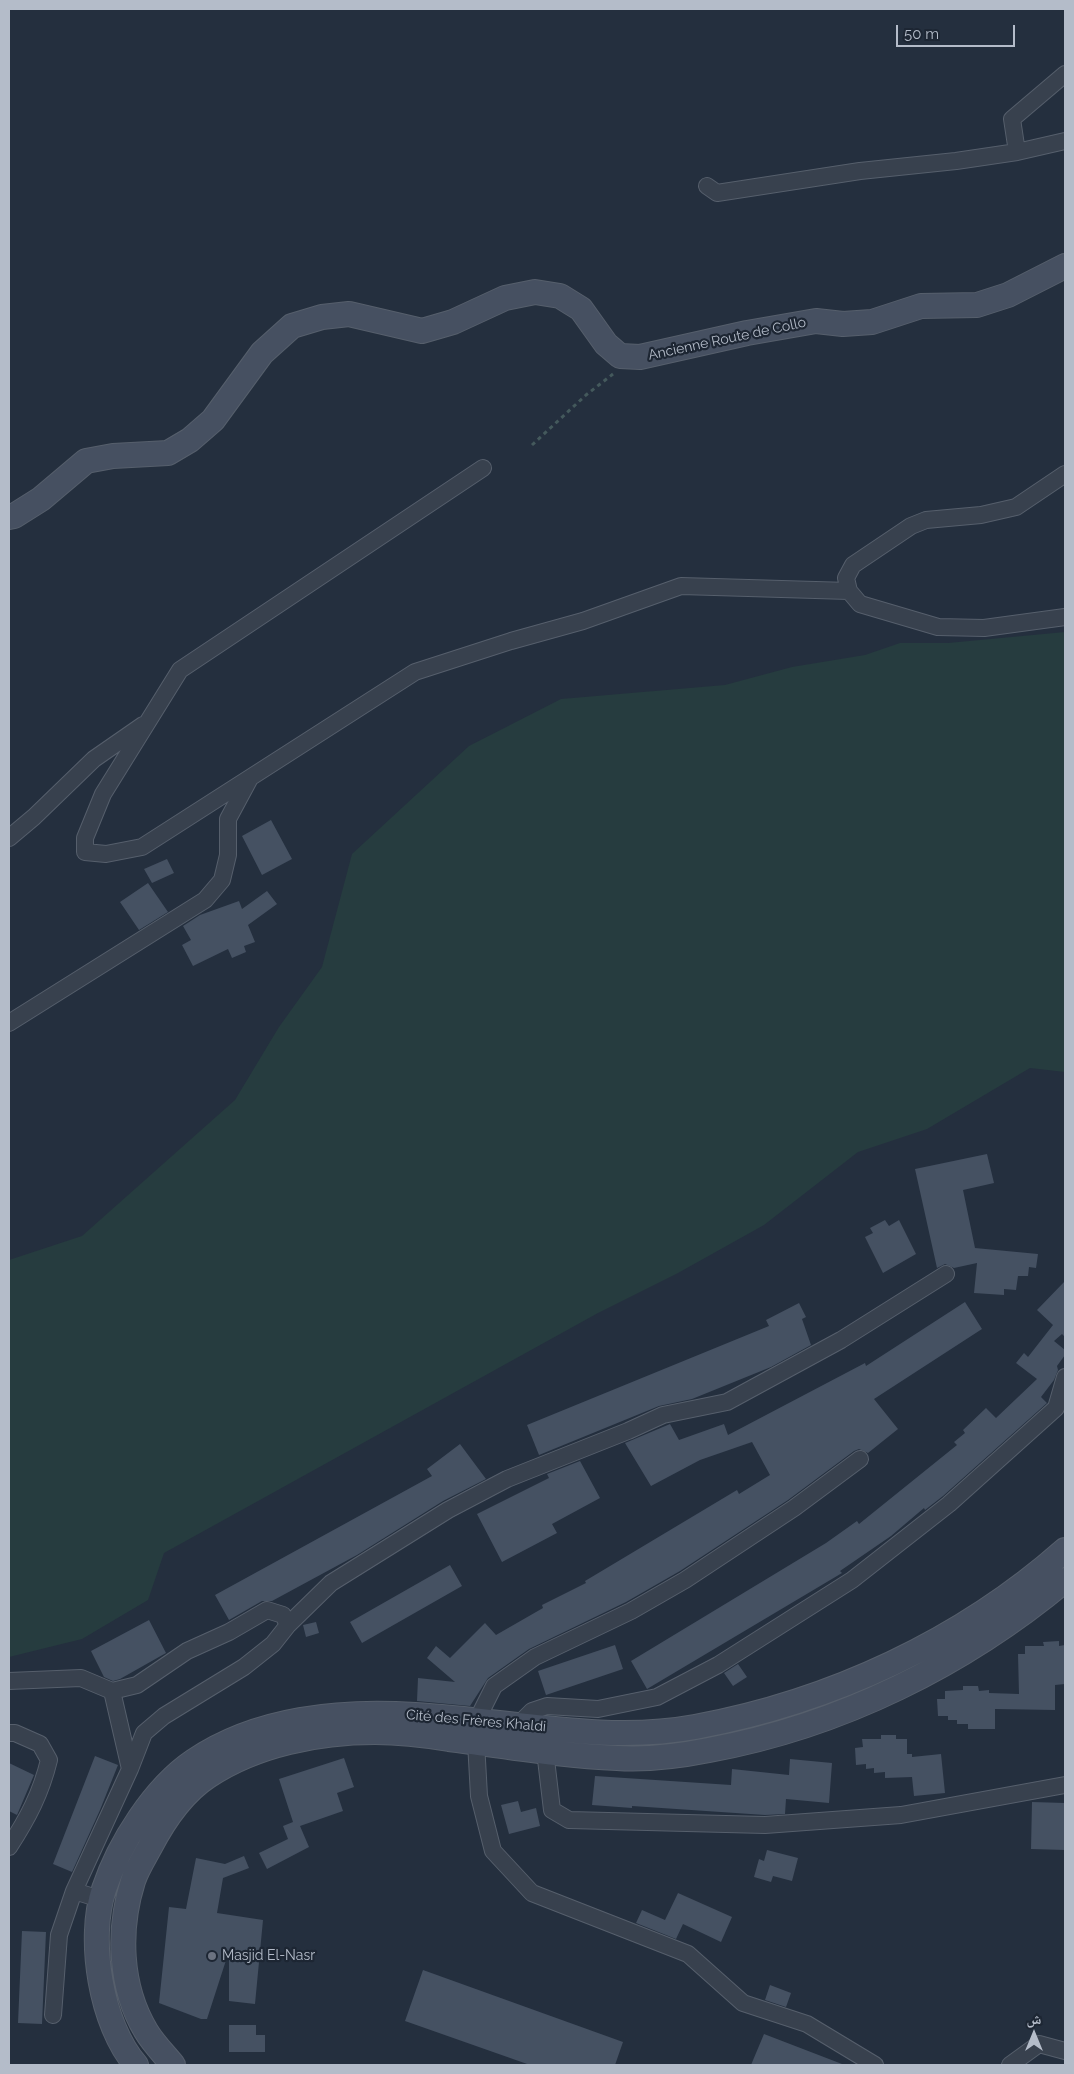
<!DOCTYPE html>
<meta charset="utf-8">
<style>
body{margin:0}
#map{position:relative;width:1074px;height:2074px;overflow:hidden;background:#242f3e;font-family:Raleway,"Noto Naskh Arabic",sans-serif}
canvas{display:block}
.frame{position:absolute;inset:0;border:10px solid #b4bcc9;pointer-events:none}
.north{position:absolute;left:1009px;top:2009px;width:50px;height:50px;-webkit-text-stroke:4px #1d2633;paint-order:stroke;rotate:0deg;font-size:14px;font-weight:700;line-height:20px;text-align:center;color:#b4bcc9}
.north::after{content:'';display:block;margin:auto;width:18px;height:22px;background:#b4bcc9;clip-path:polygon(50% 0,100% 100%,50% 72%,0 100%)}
.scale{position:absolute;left:896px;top:25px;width:119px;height:22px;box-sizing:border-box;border:2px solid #b4bcc9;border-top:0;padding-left:6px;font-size:15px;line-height:18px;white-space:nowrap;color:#b4bcc9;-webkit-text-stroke:4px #1d2633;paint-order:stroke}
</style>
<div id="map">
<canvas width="1074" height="2074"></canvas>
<div class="frame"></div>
<div class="north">ش</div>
<div class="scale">50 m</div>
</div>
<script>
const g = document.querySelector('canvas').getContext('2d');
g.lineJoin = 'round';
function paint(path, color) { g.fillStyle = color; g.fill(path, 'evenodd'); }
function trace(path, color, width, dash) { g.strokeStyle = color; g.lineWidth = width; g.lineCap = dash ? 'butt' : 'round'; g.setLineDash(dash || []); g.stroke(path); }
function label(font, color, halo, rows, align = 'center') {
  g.font = font + ' Raleway,sans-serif'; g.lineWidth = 4.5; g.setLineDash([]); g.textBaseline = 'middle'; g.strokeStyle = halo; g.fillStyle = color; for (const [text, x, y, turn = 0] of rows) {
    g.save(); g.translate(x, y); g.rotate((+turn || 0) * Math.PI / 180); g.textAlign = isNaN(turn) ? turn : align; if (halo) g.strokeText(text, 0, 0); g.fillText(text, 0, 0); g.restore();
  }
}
const green = new Path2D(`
 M1065 632V1072L1030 1068 927 1129 858 1152 764 1225 678 1273 598 1313 164 1553 148 1600 82 1639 9 1657V1260L82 1236 235 1100 279 1027 322 967 352 854 469 746 561 699 725 685 792 667 865 655 900 643H948Z`);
const building = new Path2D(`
 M271 820 292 859 262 875 242 836Z
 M167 859 174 873 152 883 144 869Z
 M148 883 168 912 139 930 120 902Z
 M267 891 277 904 248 925 255 942 244 946 246 952 232 958 228 949 193 966 182 945 191 940 183 926 200 915 239 901 242 909Z
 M987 1154 994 1183 963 1190 975 1248 1038 1254 1036 1268 1029 1267 1028 1276H1018L1016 1290 1004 1289V1295L974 1293 977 1263 954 1268 945 1264 937 1268 915 1169Z
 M885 1220 889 1226 899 1220 916 1254 883 1273 865 1237 873 1233 870 1228Z
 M1065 1281V1337L1062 1334 1054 1341 1065 1350V1355L1057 1366 1058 1370 1054 1380 1041 1397 1047 1403 943 1496 925 1510 924 1508 891 1536 840 1571 842 1573 647 1689 631 1661 826 1543 857 1521 859 1524 957 1445 954 1442 965 1433 963 1430 986 1408 996 1418 1037 1379 1016 1363 1024 1353 1028 1357 1053 1325 1037 1310Z
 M965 1302 982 1329 874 1399 898 1429 868 1453 859 1449 854 1451 788 1500 680 1571 626 1602 529 1649 488 1678 470 1706 417 1701 418 1678 455 1682 427 1658 436 1646 450 1658 485 1623 496 1635 543 1608 542 1605 586 1583 585 1581 737 1490 739 1494 770 1475 752 1442 700 1460 651 1486 625 1443 670 1424 679 1440 724 1424 728 1435 865 1363 866 1366Z
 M799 1303 806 1317 802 1319 811 1345 771 1367 692 1399 659 1406 539 1455 527 1425 769 1326 766 1320Z
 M460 1444 486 1479 443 1501 357 1555 272 1601H262L229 1620 215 1595 432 1476 427 1469Z
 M580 1461 600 1498 552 1524 557 1533 502 1562 477 1514 549 1478 547 1474Z
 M450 1565 462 1586 362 1643 350 1622Z
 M149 1620 166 1653 120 1679 113 1681 104 1677 91 1651Z
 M316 1622 319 1633 306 1637 303 1625Z
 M1059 1641V1646L1065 1645V1684L1055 1685V1710L995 1709V1729H968V1724H957V1720H948V1716H938L937 1699H945V1691L963 1690V1686H978L979 1691 989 1690V1693L1019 1694 1018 1654H1025V1646H1044L1043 1642Z
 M615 1645 623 1669 546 1695 538 1671Z
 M738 1664 747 1677 733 1686 724 1673Z
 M881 1735H896V1739H907V1754H912V1757L941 1754 945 1793 914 1796 912 1777 885 1778V1772L874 1773V1768L866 1769V1764L856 1765 855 1748 863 1747 862 1739H881Z
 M95 1756 118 1765 100 1810 72 1872 53 1864Z
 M344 1758 354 1787 337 1793 343 1811 300 1826 309 1847 267 1869 259 1853 288 1839 283 1826 293 1822 279 1779Z
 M790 1759 832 1763 829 1803 786 1799 785 1814 765 1815 632 1806V1808L592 1805 595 1776 731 1785 732 1769 789 1775Z
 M9 1763 34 1775 17 1815 9 1811Z
 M518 1801 521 1812 536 1808 540 1826 509 1834 501 1805Z
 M1032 1802 1065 1803V1850L1031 1849Z
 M767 1850 798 1858 792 1881 773 1876 771 1882 754 1877 759 1859 764 1861Z
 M244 1856 249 1868 223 1878 217 1913 263 1920 255 2004 229 2001V1951L207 2019H201L159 2003 169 1907 186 1909 196 1858 225 1864Z
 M678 1893 732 1917 721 1942 683 1924 676 1939 636 1923 642 1910 665 1920Z
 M22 1931 46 1932 42 2024 18 2023Z
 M423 1970 623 2042 615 2065H530L405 2021Z
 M770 1985 791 1993 786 2007 765 2000Z
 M229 2025H256V2035H265V2052H229Z
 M764 2034 842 2064V2065H751Z`);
const path = new Path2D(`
 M532 445 586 395 613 374`);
const street = new Path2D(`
 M1065 74 1012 119 1017 152 1065 141
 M707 186 717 193 860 171 956 161 1017 152
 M483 468 180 670 103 794 85 838V852L106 854 142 847 415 672 511 641 583 621 681 586 849 591
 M1065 474 1016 507 981 515 926 520 911 526 853 565 846 578 849 591 860 604 938 627 984 628 1065 617
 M9 838 34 817 94 759 143 725
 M9 1023 205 900 222 880 228 855V819L249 780
 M860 1459 794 1508 685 1580 631 1611 535 1657 494 1686 477 1720 476 1742 479 1796 493 1851 532 1893 688 1954 743 2003 807 2024 875 2065
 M288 1625 331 1583 448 1510 507 1479 628 1431 663 1415 727 1402 841 1340 946 1274
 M9 1681 81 1678 112 1691 137 1685 187 1651 229 1632 267 1610 283 1615 288 1625 273 1644 244 1667 164 1716 144 1733 130 1769 74 1891 100 1899
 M112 1691 130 1769
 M516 1731 518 1725 532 1711 547 1706 598 1709 657 1697 718 1665 852 1580 949 1504 1056 1408 1065 1377
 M9 1733H15L40 1744 49 1760C41 1793 28 1818 9 1847
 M548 1743 545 1751 552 1810 569 1820 765 1825 901 1815 1065 1785
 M53 2015 59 1935 74 1891
 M1010 2065 1039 2044 1065 2051`);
const secondary = new Path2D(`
 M9 517 14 516 41 499 86 461 113 456 168 453 190 440 213 420 262 353 292 326 322 317 349 314 422 331 453 322 505 298 535 292 560 296 581 309 606 344 620 356 640 357 747 333 816 321 843 324 872 322 921 306 977 305 1008 295 1065 266
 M136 2065C101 2025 87 1939 104 1889 119 1844 154 1788 194 1761 257 1718 341 1710 415 1715 508 1720 603 1744 695 1727 831 1702 962 1641 1065 1550
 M173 2065C164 2054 153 2043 146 2031 119 1986 118 1929 133 1881 137 1869 144 1858 150 1847 164 1820 182 1793 208 1776 256 1744 319 1732 375 1732 400 1732 425 1735 449 1739 505 1746 561 1756 617 1758 648 1760 679 1756 709 1750 840 1726 963 1665 1065 1580`);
const markers = [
 [212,1956,5,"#6b7280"]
];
const streetNames = [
 ["Ancienne Route de Collo",727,339,-12],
 ["Cité des Frères Khaldi",476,1721,5]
];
const poiNames = [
 ["Masjid El-Nasr",222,1956]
];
paint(green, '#263c3f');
paint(building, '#455162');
trace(street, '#565f6c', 18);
trace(secondary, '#565f6c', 26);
trace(path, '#44595c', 3, [4, 4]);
trace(street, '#38414e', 16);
trace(secondary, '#465061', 24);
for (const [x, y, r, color] of markers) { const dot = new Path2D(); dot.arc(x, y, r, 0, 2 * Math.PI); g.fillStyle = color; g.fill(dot); trace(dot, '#1d2633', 2); }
label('14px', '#b4bcc9', '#1d2633', streetNames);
label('14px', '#b4bcc9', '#1d2633', poiNames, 'left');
</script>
